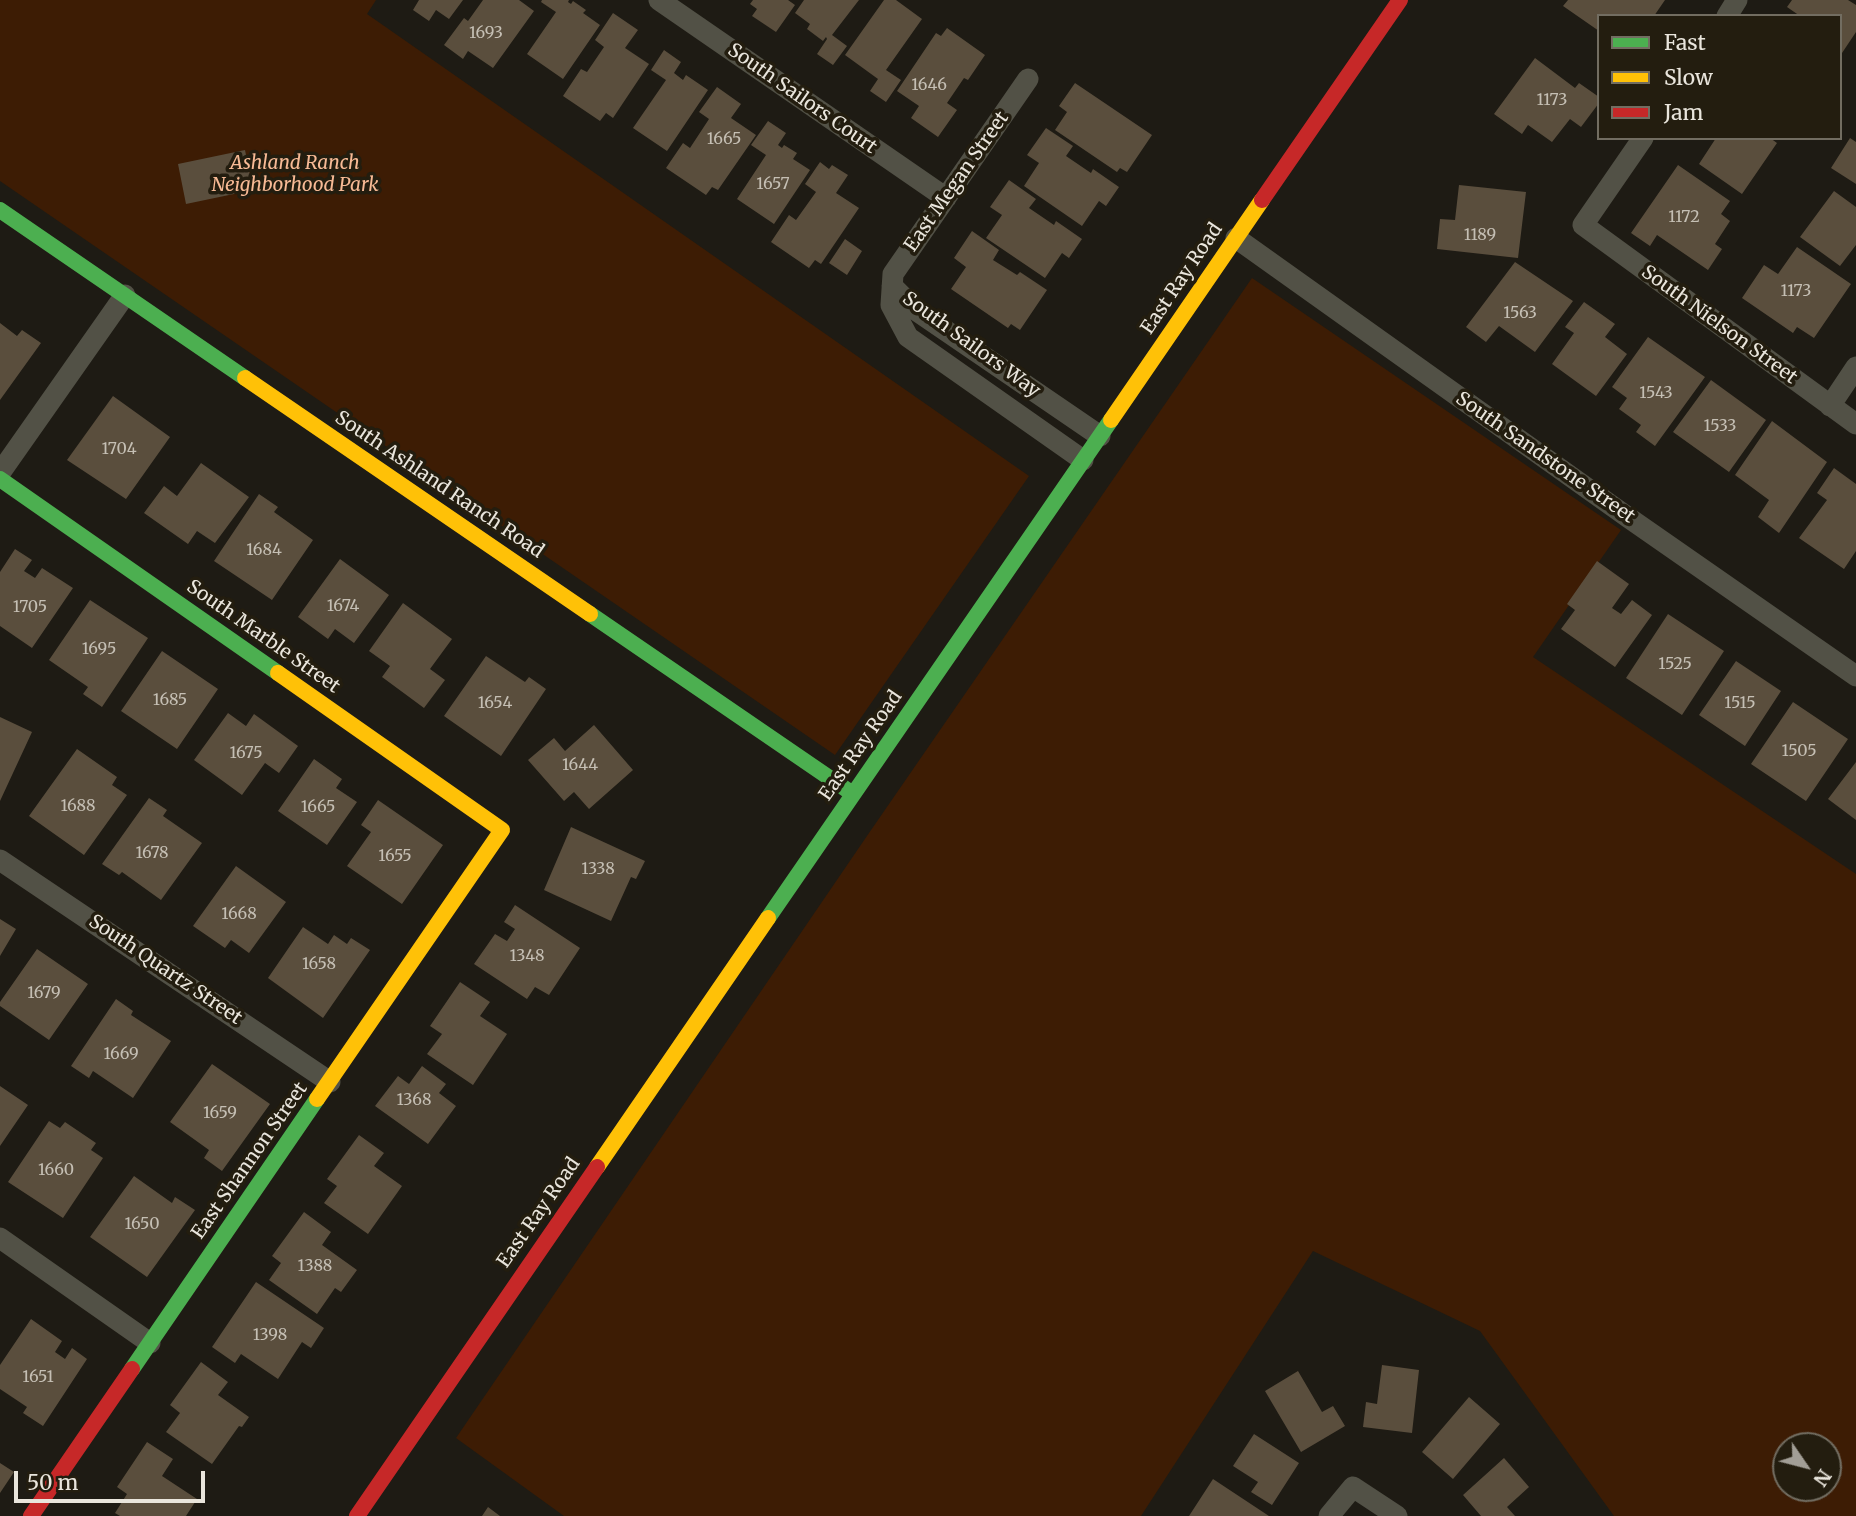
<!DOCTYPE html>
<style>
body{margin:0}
#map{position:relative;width:1856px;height:1516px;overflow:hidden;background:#1e1b14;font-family:Merriweather,serif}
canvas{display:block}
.legend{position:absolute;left:1597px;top:14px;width:245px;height:126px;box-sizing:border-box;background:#231d0f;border:2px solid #726d61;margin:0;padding:9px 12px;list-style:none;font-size:21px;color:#e9e5dc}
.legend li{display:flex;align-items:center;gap:14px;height:35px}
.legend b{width:35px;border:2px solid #726d61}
.north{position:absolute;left:1772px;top:1432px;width:70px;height:70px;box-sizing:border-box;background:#231d0f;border:2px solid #726d61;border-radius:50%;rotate:125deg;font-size:19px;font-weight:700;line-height:28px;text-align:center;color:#e9e5dc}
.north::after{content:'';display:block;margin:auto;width:24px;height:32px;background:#a29e96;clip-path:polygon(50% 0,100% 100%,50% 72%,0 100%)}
.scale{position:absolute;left:14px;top:1471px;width:191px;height:32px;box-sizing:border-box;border:4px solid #e9e5dc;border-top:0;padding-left:9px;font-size:21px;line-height:24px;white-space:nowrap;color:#e9e5dc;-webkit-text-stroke:5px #231d0f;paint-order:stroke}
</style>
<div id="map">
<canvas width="1856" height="1516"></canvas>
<ul class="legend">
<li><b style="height:9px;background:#4caf50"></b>Fast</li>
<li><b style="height:9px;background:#ffc107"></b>Slow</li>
<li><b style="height:9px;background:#c62828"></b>Jam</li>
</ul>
<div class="north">N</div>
<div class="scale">50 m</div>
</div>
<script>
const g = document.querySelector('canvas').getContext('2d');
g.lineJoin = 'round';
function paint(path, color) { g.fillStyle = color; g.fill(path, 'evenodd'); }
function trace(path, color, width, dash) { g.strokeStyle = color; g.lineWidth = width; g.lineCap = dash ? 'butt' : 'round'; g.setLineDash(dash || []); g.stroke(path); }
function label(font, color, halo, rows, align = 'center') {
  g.font = font + ' Merriweather,serif'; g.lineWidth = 7; g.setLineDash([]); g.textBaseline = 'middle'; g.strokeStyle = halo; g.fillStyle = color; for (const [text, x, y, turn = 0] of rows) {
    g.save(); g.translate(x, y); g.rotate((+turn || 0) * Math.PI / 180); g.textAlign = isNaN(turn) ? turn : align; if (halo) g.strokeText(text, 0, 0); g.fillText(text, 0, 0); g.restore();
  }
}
const green = new Path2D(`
 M0 0H376L367 14 1029 476 835 755 0 181Z
 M1252 278 1621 530 1533 657 1856 874V1516H1614L1480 1331 1313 1251 1141 1516H564L456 1438 869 833ZM1786 1446H1828V1488H1786Z`);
const building = new Path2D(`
 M419 0H463L449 19 436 10 429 21 413 10Z
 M483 0H519L534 11 493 68 468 51 463 59 444 45 464 18 468 21Z
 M542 0H569L568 2 571 4 573 1 586 10 583 13 600 25 563 79 527 54 556 12 541 2Z
 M753 0H788L795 5 776 32 752 16 757 9 750 4Z
 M804 0H859L832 35 847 46 833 65 817 54 827 39 826 37 823 41 807 29 810 24 795 13Z
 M884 0H896L922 19 886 70 901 80 886 102 870 91 878 79 845 55Z
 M1568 0H1665L1654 16H1599V31L1563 6Z
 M1792 0H1848L1856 5V32L1840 56V16H1800L1787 7Z
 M613 13 638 30 625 48 649 64 613 118 606 113 600 121 563 96 581 69 587 72 604 47 595 40Z
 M947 28 985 55 968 80 964 78 947 103 957 110 938 137 911 118 919 106 897 91 936 33 941 36Z
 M664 50 681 62 674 73 683 80 686 75 708 90 667 151 633 128 666 80 651 70Z
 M1535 58 1575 88 1579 83 1599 97V103L1581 127 1570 119 1552 142 1528 125 1522 134 1494 114Z
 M1075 83 1152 135 1127 172 1120 168 1117 172 1055 130 1067 112 1059 106Z
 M717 87 741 104 731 118 756 135 718 190 712 187 706 195 666 168 683 143 690 148 709 119 699 112Z
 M768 121 786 133 778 145 782 148 784 145 797 153 793 159 810 170 774 224 737 199 766 155 751 145Z
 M1046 128 1073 146 1066 156 1091 173 1093 169 1119 187 1106 206 1099 201 1082 226 1024 186 1039 163 1027 155Z
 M1716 138H1770L1777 143 1742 194 1699 164Z
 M1850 138 1856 142V184L1831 168Z
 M245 150 253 190 186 204 178 164Z
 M820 162 829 169 832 165 848 175 836 193 859 208 821 264 815 260 809 268 771 242 789 215 796 220 816 192 805 184Z
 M1678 165 1730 201 1721 214 1730 221 1715 244 1722 249 1708 270 1657 235 1650 246 1631 233Z
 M1009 180 1036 199 1029 208 1054 225 1056 221 1082 239 1069 258 1062 253 1045 278 986 238 1002 215 990 207Z
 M1459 185 1526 192 1518 258 1437 249 1440 219 1455 220Z
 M1834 191 1856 207V245L1840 266 1800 237Z
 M972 231 999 250 993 260 1017 275 1020 272 1047 290 1020 330 1011 324 1008 328 951 289 966 267 954 258Z
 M845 239 862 251 847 275 829 263Z
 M1797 247 1851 284 1814 338 1797 327 1793 333 1742 298 1764 265 1778 274Z
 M1515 262 1573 301 1535 352 1499 326 1486 342 1466 327Z
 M1584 302 1615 324 1605 337 1627 354 1596 396 1552 364 1574 333 1565 327Z
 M0 323 17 336 22 330 41 343 0 400Z
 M1648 337 1705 377 1655 446 1636 432 1641 425 1619 409 1627 398 1612 387Z
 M1711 380 1766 420 1729 472 1673 432Z
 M113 396 170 437 126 499 67 460Z
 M1772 421 1827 462 1779 533 1758 517 1769 500 1735 475Z
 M201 463 249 497 215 543 197 531 188 544 144 513 164 486 177 496Z
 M1834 468 1856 484V551L1844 569 1799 538 1827 500 1817 493Z
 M259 494 278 507 274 512 313 540 272 600 214 561Z
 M15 549 32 560 24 571 35 578 42 568 73 588 32 648 0 626V572Z
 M340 559 389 595 354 643 335 629 328 639 298 617Z
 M1597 561 1629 584 1612 608 1621 614 1632 600 1652 615 1615 667 1561 629 1575 610 1567 604Z
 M90 600 148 638 102 707 83 694 88 687 49 660Z
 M403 603 452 639 430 669 445 680 424 708 382 677 390 666 369 651Z
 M1668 614 1724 651 1682 715 1626 678Z
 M162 651 218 689 177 749 121 711Z
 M486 656 525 682 529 677 546 689 501 756 444 716Z
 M1736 661 1781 691 1745 746 1699 715Z
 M1793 702 1848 739 1806 801 1751 764Z
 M228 713 246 726 254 714 298 746 279 773 265 763 242 795 194 760Z
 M0 717 32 732 0 801Z
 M594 725 633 770 589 809 574 792 564 801 528 760 554 738 565 751Z
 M77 749 117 777 112 785 127 795 84 855 29 816Z
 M314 759 342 779 336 788 357 802 327 845 278 811Z
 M1856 762V820L1828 799Z
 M149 798 167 810 163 816 202 843 161 900 122 872 119 875 102 864Z
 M378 800 443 845 402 904 347 866 371 832 361 825Z
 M571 827 645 861 636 879 631 877 611 921 544 890Z
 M236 866 286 902 249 953 231 940 225 948 193 926Z
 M515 905 580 948 549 995 535 987 527 999 474 964 495 934 507 941 515 929 504 922Z
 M0 919 16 929 0 956Z
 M303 927 328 944 334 935 347 944 351 938 370 950 323 1018 268 978Z
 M37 949 88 984 49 1040 0 1006V1002Z
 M460 982 490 1002 480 1016 507 1034 473 1085 427 1054 442 1034 430 1026Z
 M116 999 133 1011 131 1015 171 1041 133 1098 93 1071 89 1078 71 1066Z
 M212 1064 270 1104 222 1171 204 1158 209 1150 170 1122Z
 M422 1066 446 1084 439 1093 456 1106 428 1144 375 1106 398 1076 409 1084Z
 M0 1086 28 1105 0 1146Z
 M49 1121 60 1128 65 1122 96 1143 91 1150 103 1158 63 1218 8 1182Z
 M359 1135 384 1153 374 1166 402 1186 368 1234 324 1203 337 1186 327 1179Z
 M134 1176 172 1203 175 1197 195 1210 147 1277 90 1237Z
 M304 1212 331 1232 322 1245 357 1270 341 1292 335 1288 317 1314 269 1280 281 1263 272 1256Z
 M256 1282 324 1328 311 1348 302 1342 278 1379 241 1354 235 1363 212 1347Z
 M31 1319 62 1341 55 1352 65 1359 72 1348 87 1359 43 1426 23 1413 27 1407 0 1389V1365Z
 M201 1362 228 1382 218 1395 249 1417 242 1427 239 1426 212 1464 166 1432 180 1413 170 1405Z
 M1382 1365 1419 1370 1412 1433 1363 1427 1366 1402 1377 1404Z
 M1298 1371 1322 1412 1333 1406 1345 1426 1301 1452 1265 1391Z
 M1469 1397 1500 1424 1453 1479 1422 1452Z
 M1254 1434 1299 1463 1272 1505 1251 1492 1258 1482 1233 1466Z
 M147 1442 173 1459 162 1476 197 1499 186 1516H120L115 1513 127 1494 117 1487Z
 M1504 1458 1529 1487 1507 1507 1515 1516H1481L1463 1495Z
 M0 1463 14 1472 0 1493Z
 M1213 1479 1269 1516H1189Z
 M488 1507 500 1516H482Z`);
const street = new Path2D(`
 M659 0 946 198
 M1727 16 1737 0
 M1028 79 893 274 891 305 908 337 1083 460
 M1643 138 1583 225 1856 424
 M1236 238 1629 518 1856 676
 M892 286 917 311 1100 436
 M1830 406 1856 367
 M0 473 125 295
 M0 860 330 1082
 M0 1238 150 1343
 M1329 1516 1353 1487 1397 1516`);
const fast = new Path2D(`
 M0 210 245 378
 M0 479 278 673
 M590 614 853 794
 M768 918 1111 420
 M132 1369 317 1099`);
const slow = new Path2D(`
 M245 378 590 614
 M1111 420 1262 200
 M278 673 502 830 317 1099
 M597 1167 768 918`);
const jam = new Path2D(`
 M1262 200 1400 0
 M31 1516 132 1369
 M357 1516 597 1167`);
const numberNames = [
 ["1693",486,33],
 ["1646",929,85],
 ["1173",1552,100],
 ["1665",724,139],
 ["1657",773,184],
 ["1172",1684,217],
 ["1189",1480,235],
 ["1173",1796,291],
 ["1563",1520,313],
 ["1543",1656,393],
 ["1533",1720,426],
 ["1704",119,449],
 ["1684",264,550],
 ["1674",343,606],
 ["1705",30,607],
 ["1695",99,649],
 ["1525",1675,664],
 ["1685",170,700],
 ["1654",495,703],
 ["1515",1740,703],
 ["1505",1799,751],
 ["1675",246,753],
 ["1644",580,765],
 ["1688",78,806],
 ["1665",318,807],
 ["1678",152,853],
 ["1655",395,856],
 ["1338",598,869],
 ["1668",239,914],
 ["1348",527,956],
 ["1658",319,964],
 ["1679",44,993],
 ["1669",121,1054],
 ["1368",414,1100],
 ["1659",220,1113],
 ["1660",56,1170],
 ["1650",142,1224],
 ["1388",315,1266],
 ["1398",270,1335],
 ["1651",38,1377]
];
const streetNames = [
 ["South Sailors Court",802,99,35],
 ["East Megan Street",957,182,-55],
 ["East Ray Road",1182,279,-56],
 ["South Nielson Street",1719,325,36],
 ["South Sailors Way",971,345,36],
 ["South Sandstone Street",1545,458,35],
 ["South Ashland Ranch Road",439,485,34],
 ["South Marble Street",263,637,35],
 ["East Ray Road",861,746,-55],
 ["South Quartz Street",165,970,34],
 ["East Shannon Street",250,1161,-55],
 ["East Ray Road",539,1213,-55]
];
const parkNames = [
 ["Ashland Ranch",295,164],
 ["Neighborhood Park",295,186]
];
paint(green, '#3d1c04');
paint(building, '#5a4e3d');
trace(street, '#525146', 21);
trace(fast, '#4caf50', 16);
trace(slow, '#ffc107', 16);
trace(jam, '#c62828', 16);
label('16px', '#c5bfb4', null, numberNames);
label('19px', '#e9e5dc', '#231d0f', streetNames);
label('italic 19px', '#f7ba95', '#231d0f', parkNames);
</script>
